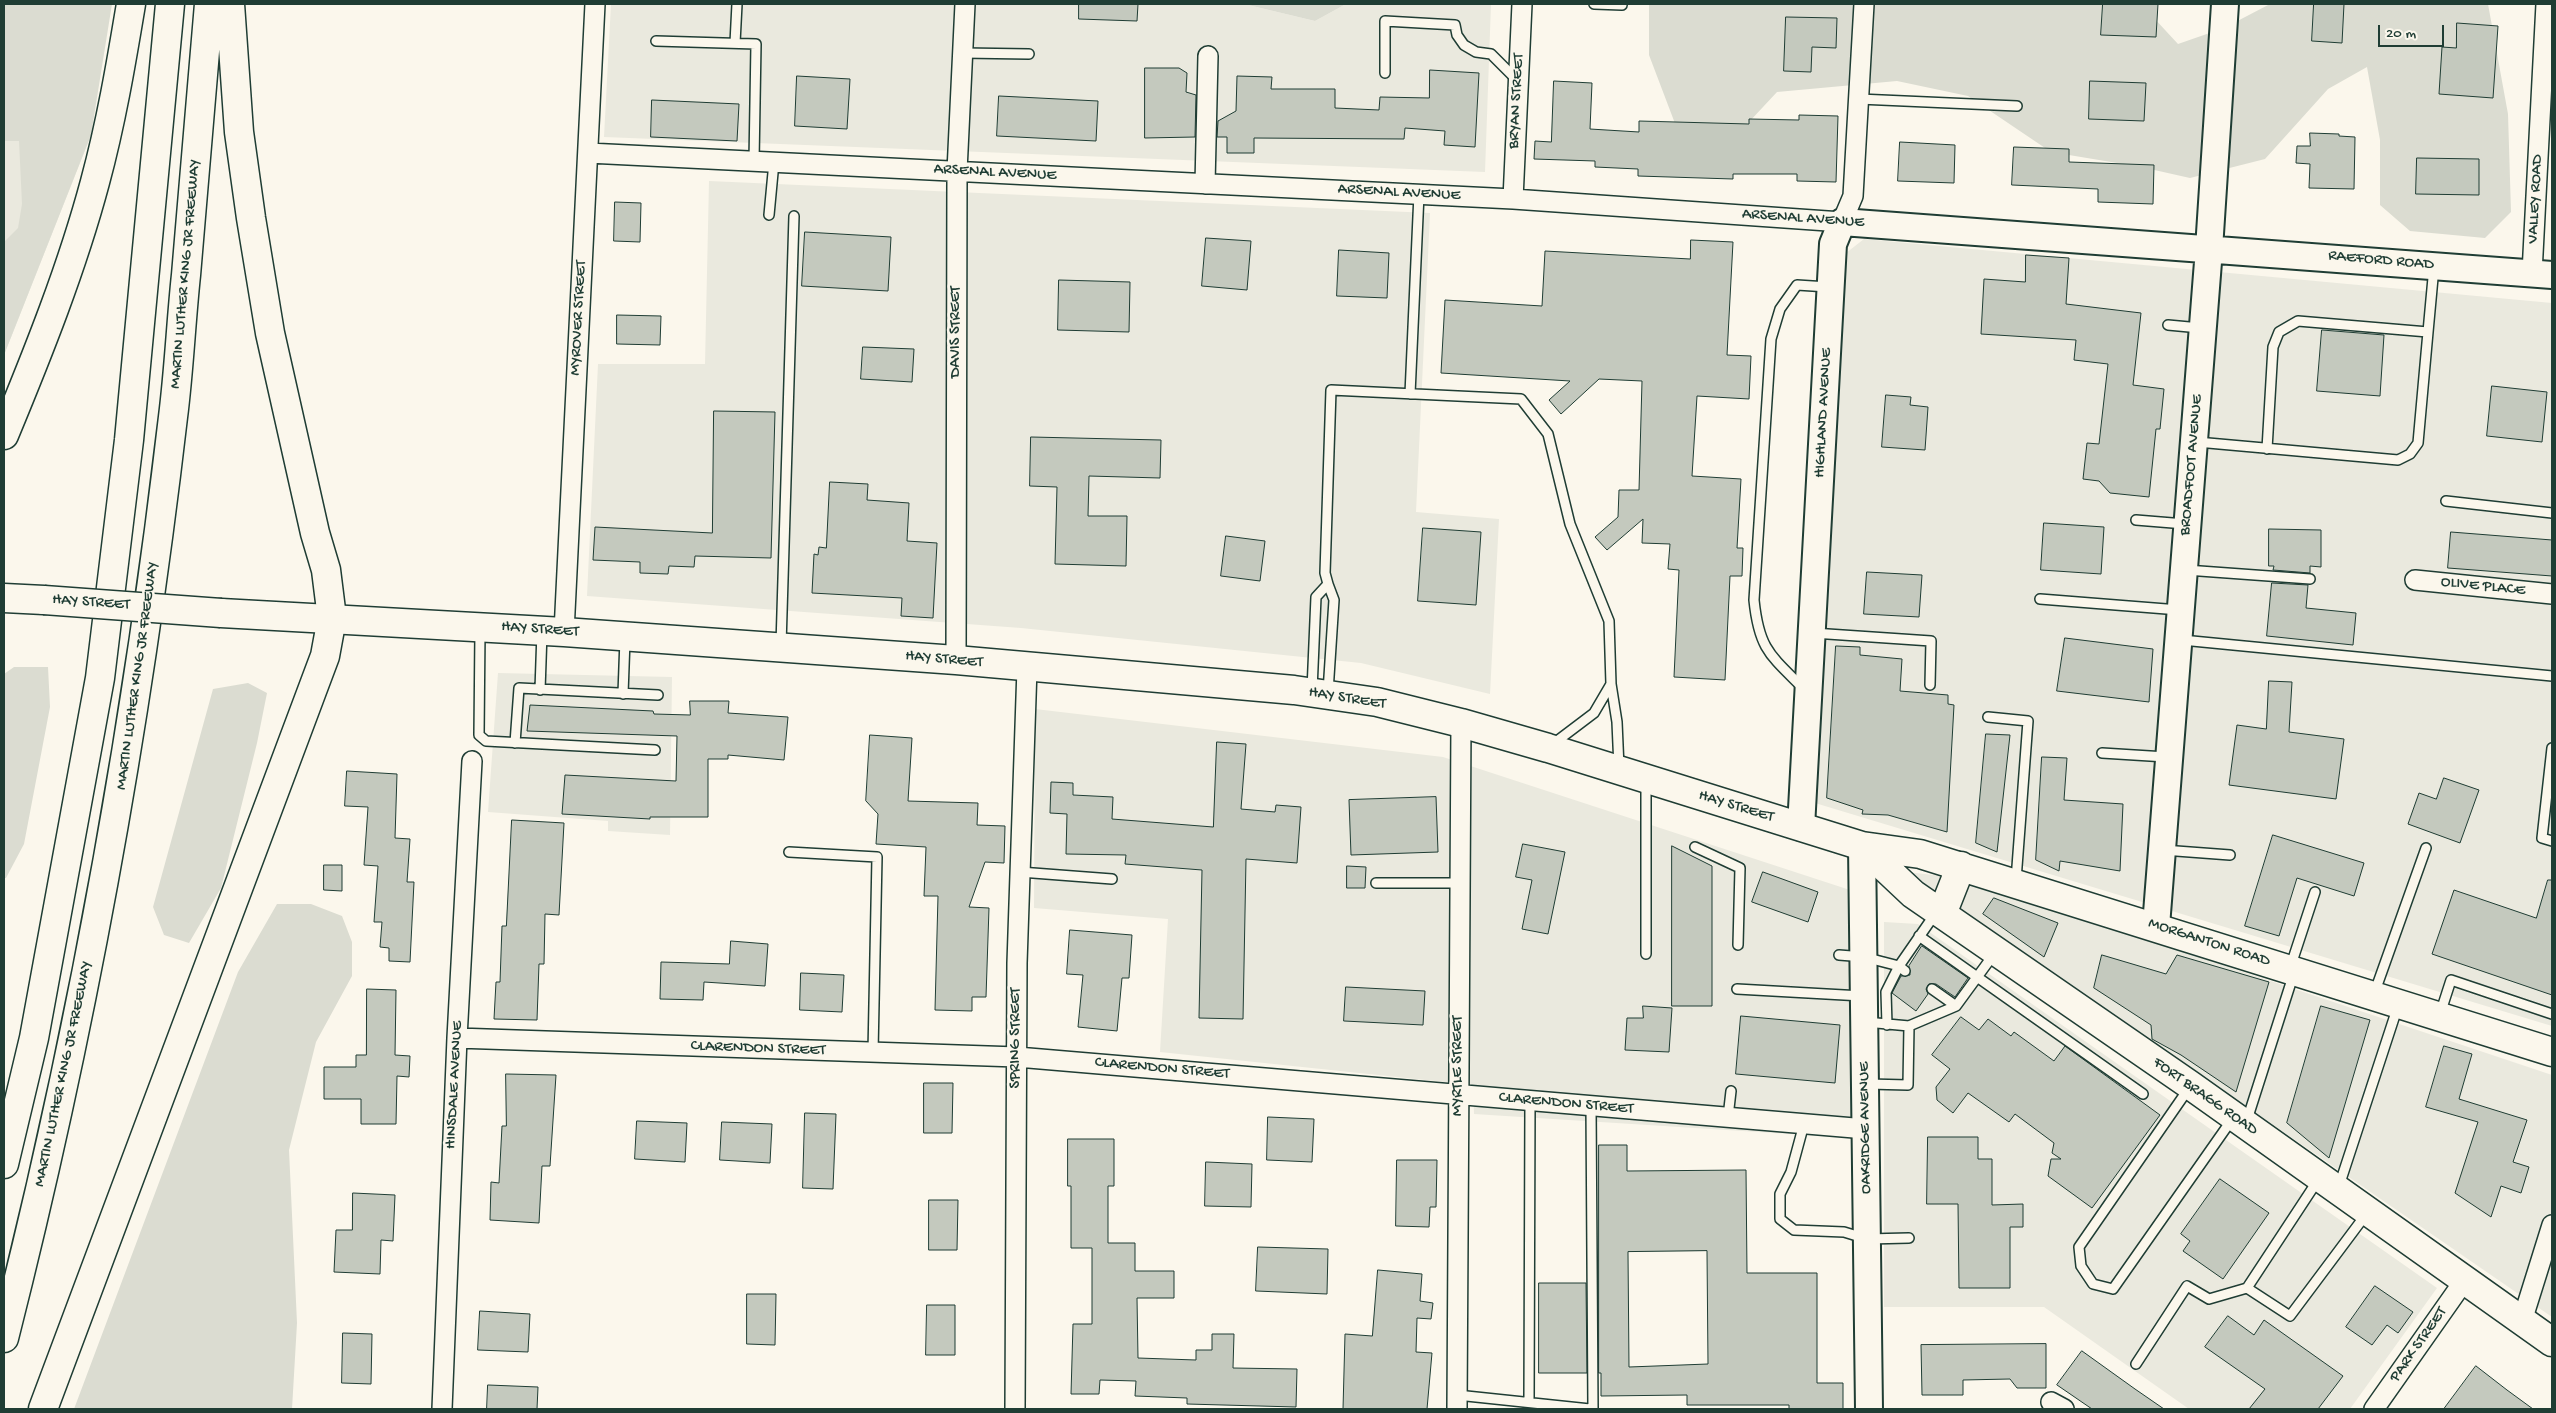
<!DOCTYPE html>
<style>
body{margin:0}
#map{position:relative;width:2556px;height:1413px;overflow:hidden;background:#fbf7ec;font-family:"Gochi Hand",sans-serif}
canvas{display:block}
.frame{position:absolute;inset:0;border:5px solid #1f3d34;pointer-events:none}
.scale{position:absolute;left:2378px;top:25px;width:66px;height:22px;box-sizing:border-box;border:2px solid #1f3d34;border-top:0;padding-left:6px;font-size:15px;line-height:18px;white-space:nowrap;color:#1f3d34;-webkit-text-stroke:4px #fbf7ec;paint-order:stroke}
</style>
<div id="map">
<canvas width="2556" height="1413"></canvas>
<div class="frame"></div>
<div class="scale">20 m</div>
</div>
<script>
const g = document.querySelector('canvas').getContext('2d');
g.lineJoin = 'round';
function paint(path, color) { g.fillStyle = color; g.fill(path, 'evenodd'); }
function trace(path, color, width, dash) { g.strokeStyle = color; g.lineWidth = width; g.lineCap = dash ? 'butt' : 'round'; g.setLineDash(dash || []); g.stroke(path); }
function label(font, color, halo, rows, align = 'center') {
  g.font = font + ' "Gochi Hand",sans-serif'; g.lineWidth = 5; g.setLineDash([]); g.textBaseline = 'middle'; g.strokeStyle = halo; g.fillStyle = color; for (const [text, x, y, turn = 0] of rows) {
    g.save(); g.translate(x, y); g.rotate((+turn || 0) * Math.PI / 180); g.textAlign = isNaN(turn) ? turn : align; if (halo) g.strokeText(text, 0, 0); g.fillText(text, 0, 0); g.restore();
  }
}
const built = new Path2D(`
 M611 4H1244L1315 21 1346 4H1491L1485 172 604 137Z
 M91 135 4 355V141Z
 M709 181 1430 213 1416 512 1499 519 1490 694 1361 663 1021 628 587 596 598 364H705Z
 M1864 239 2552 303V1026L1815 803 1846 253Z
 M498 673 672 677 670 835 608 831V821L488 812Z
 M1035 709 1443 757 1853 891V1138L1474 1114 1473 1085 1160 1052 1168 919 1034 908Z
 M1906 872 1962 878 2552 1075V1317Z
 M1884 922 1918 924 2437 1288 2350 1409H2189L2044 1307H1884Z`);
const green = new Path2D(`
 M4 4H112L91 135 4 355V242L18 228 22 204 19 141H4Z
 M1244 4H1346L1315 21Z
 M1649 4H2141L2178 44 2224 28 2270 4H2488L2508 114 2511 212 2485 238 2410 231 2380 205V140L2367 67 2328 89 2265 159 2190 178 2141 167 2051 152 1968 96 1897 81 1777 92 1721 152 1679 134 1649 55Z
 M14 667H48L50 707 24 844 6 878H4V674Z
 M248 683 267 693 257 743 221 888 189 943 164 935 153 907 213 689Z
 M277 904H311L342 916 352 942V976L316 1042 289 1150 297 1323 292 1409H74L238 972Z`);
const building = new Path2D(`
 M1079 4H1138L1137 21 1079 19Z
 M2103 4H2158L2156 37 2101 35Z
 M2314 4H2344L2342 43 2312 41Z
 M1786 17 1837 18 1836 48 1812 47 1811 72 1784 71Z
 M2457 23 2498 26 2493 98 2439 94 2442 47 2456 48Z
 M1145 68H1179L1187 73 1186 92 1196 95 1195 137 1145 138Z
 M1430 70 1479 73 1475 147 1444 145 1445 131 1405 128 1404 139 1254 138V153H1227V137H1217L1218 121 1236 111 1237 76 1272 77 1271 89H1335V108L1379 110 1380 97 1429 98Z
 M797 76 850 79 847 129 795 126Z
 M1554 81 1592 83 1590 129 1639 132V121L1749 124V119L1799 120V115L1838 116 1836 182 1797 181V174H1733V179L1638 176V169L1595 167V161L1534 159 1535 141 1551 142Z
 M2090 81 2146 83 2144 121 2089 119Z
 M999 96 1098 101 1096 141 997 136Z
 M652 100 739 104 737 141 651 137Z
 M2310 133 2339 134V136L2355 137 2354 189 2309 188 2310 164 2296 163 2297 146H2310Z
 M1900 142 1955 145 1954 183 1898 181Z
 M2014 147 2069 149V162L2154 165 2153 204 2098 202V189L2012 185Z
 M2417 158 2479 159V195L2416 194Z
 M615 202 641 203 640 242 614 241Z
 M805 232 891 237 888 291 802 286Z
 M1206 238 1251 241 1247 290 1202 286Z
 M1691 240 1733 242 1727 355 1751 356 1749 399 1697 396 1692 476 1741 479 1737 548H1743L1742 576H1730L1725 680 1674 677 1679 570 1668 569 1670 544 1642 543 1643 519 1607 550 1595 537 1618 517 1619 490H1639L1642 381 1599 379 1561 414 1549 400 1570 381 1441 373 1445 300 1542 306 1545 251 1690 259Z
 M1339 250 1389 253 1387 298 1337 296Z
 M2026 255 2069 258 2066 304 2141 313 2133 385 2164 389 2160 429H2156L2149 497 2110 493 2099 481 2083 479 2087 443 2099 444 2108 364 2074 360 2076 340 1981 334 1984 279 2025 282Z
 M1059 280 1130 282 1129 332 1058 330Z
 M617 315 661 316 660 345 617 344Z
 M2322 330 2384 335 2380 396 2317 391Z
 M863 347 914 349 912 382 861 379Z
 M2492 386 2547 392 2542 442 2487 436Z
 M1886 395 1911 397 1910 405 1928 407 1925 450 1882 447Z
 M714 411 775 412 771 558 695 556 694 567 669 566 668 574 640 573V562L593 560 595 527 712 533Z
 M1031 437 1161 440 1160 478 1089 476 1088 516H1127L1126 566 1055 564 1057 487 1030 486Z
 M830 482 868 484 867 500 909 503 907 541 937 543 933 618 901 616 902 598 812 593 814 554 818 555 819 547 826 548Z
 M2044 523 2104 527 2101 574 2041 570Z
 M1423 528 1481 532 1476 605 1418 601Z
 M2269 529 2321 530V567L2310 566V573L2273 570 2274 566H2269Z
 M2451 532 2552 540V576L2448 568Z
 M1226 536 1265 541 1260 581 1221 576Z
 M1867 572 1922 575 1919 617 1864 614Z
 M2272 583 2308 585 2306 608 2356 613 2353 645 2267 636Z
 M2065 638 2153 649 2149 702 2057 691Z
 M1836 646 1860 647V655L1902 659 1900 691 1948 695V704L1954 705 1947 832 1888 815 1862 814 1863 810 1827 798Z
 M2269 681 2292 682 2289 732 2344 739 2336 799 2229 785 2237 725 2266 729Z
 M690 701H729L728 713 788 717 784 760 728 755V759H708V817H650V819L562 814 565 775 676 781 677 736 527 731 530 705 653 711 654 714 690 715Z
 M1986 734 2010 735 1997 852 1976 843Z
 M870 735 912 738 908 801 978 803 977 825 1005 826 1004 863 985 862 969 907 989 908 986 997H972V1011L935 1010 938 896H924L926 847 876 844 878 814 866 801Z
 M1217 742 1246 744 1241 809 1275 812 1276 805 1301 807 1297 863 1246 859 1243 1019 1199 1018 1202 870 1125 864 1126 855 1066 854 1067 814 1050 813 1051 782 1073 783V795L1113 797 1112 819 1213 827Z
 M2042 757 2067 758 2064 800 2123 804 2120 871 2060 861 2059 871 2036 860Z
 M347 771 397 774 395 838 410 839 407 882H414L410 962 389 961V948L380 947 382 922H374L378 866 364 865 368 807 345 806Z
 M2444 778 2479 790 2460 843 2408 824 2419 793 2436 799Z
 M1436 797 1438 852 1351 855 1349 800Z
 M512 820 564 823 559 915 545 914 544 964H539L537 1020 494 1019 496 982H500L502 926H506Z
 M2273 835 2364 863 2354 896 2297 878 2279 936 2245 926Z
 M1523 844 1565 852 1548 934 1522 929 1532 880 1516 877Z
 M1672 846 1712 866V1006H1672Z
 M324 865H342V891L324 890Z
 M1347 866 1366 867 1365 888H1347Z
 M1763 872 1818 892 1808 922 1752 902Z
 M2548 880H2552V995L2432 954 2454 890 2536 918Z
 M1994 898 2058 923 2044 957 1983 914Z
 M1070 930 1132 935 1129 978H1122L1117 1031 1078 1027 1083 975 1067 974Z
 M731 941 768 944 765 986 704 982 703 1000 660 999 661 962 729 964Z
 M1922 946 1968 978 1955 997 1936 984H1929L1926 989 1928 994 1916 1011 1892 993 1901 976 1910 975 1909 966Z
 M2102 955 2166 974 2177 955 2269 982 2236 1092 2181 1055 2152 1039 2151 1025 2094 988Z
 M801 973 844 975 842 1012 800 1010Z
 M1346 987 1425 991 1423 1025 1344 1021Z
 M367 989 396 990 395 1055 410 1056 409 1077 397 1076 396 1124H361V1099H324V1067H356V1055H366Z
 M1643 1006 1672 1008 1669 1052 1625 1050 1627 1018H1643Z
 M2321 1006 2370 1020 2329 1158 2287 1123Z
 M1741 1016 1840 1025 1835 1083 1736 1074Z
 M1961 1017 1979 1030 1988 1019 2011 1036 2014 1032 2054 1061 2065 1046 2160 1115 2092 1208 2048 1176 2051 1159H2061L2052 1153 2054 1143 2015 1114 2009 1122 1968 1093 1953 1113 1937 1100 1936 1087 1950 1069 1932 1055Z
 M2444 1046 2472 1054 2459 1099 2527 1120 2513 1162 2529 1167 2521 1193 2501 1186 2491 1217 2455 1193 2478 1122 2426 1107Z
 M506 1074 556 1075 550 1166H542L539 1223 490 1220 491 1182 499 1183 502 1126H506Z
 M924 1083H953L952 1133H924Z
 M805 1113 836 1114 833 1189 803 1188Z
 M1268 1117 1314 1119 1312 1162 1267 1160Z
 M637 1121 687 1123 685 1162 635 1159Z
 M722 1122 772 1124 770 1163 720 1160Z
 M1928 1137H1978V1159H1992V1205L2023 1204V1227H2010V1288H1959L1958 1204H1927Z
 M1068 1139H1114V1186H1108V1243H1135V1271H1174V1298H1137L1138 1358 1196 1360V1350H1212V1334H1234L1233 1368 1297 1369 1296 1407 1187 1404V1398L1135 1396 1136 1381 1100 1380 1099 1394H1071L1073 1324H1092V1248H1071V1186H1068Z
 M1599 1145H1627V1171L1746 1170 1747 1273H1817V1383H1843V1409H1789V1405H1687V1395L1601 1396V1373H1599ZM1707 1251 1708 1364 1629 1367 1628 1252Z
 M1397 1160H1437L1436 1207H1430L1429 1227 1396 1226Z
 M1206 1162 1252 1164 1251 1207 1205 1206Z
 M2220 1179 2269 1213 2223 1279 2183 1251 2190 1241 2181 1234Z
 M353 1193 395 1195 393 1241 381 1240 380 1274 334 1272 336 1230H352Z
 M929 1200H958L957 1250H929Z
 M1258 1247 1328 1249 1327 1294 1256 1291Z
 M1378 1270 1422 1274 1420 1301 1433 1303 1431 1319 1417 1318 1416 1352 1432 1353 1427 1409H1343L1345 1334 1372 1336Z
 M1539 1283H1586L1587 1373H1539Z
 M2375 1286 2413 1312 2398 1333 2387 1325 2372 1345 2346 1327Z
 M747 1294H776L775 1345 747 1344Z
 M927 1305H955V1355H926Z
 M480 1311 530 1314 528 1352 478 1350Z
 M2228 1316 2254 1335 2264 1320 2343 1376 2318 1409H2249L2265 1389 2205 1347Z
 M343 1333 372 1334 371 1384 342 1383Z
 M2046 1344V1388H2017L2010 1379 1963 1380V1395H1922L1921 1345Z
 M2082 1351 2135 1389 2164 1409H2092L2057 1385Z
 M2476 1366 2507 1390 2533 1409H2444Z
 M488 1385 538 1387 537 1409H487Z`);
const lane = new Path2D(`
 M1594 4 1622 5
 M656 41 756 44 754 161
 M735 43 737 4
 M963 53 1029 54
 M1385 73V21L1455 25 1457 35 1464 45 1476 52 1491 54 1517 80
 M1859 99 2017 106
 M769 215 774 162
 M2168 325 2200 328
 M2428 332 2434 267
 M1410 394 1419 194
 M2197 442 2398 460 2410 454 2418 443 2428 332 2298 321 2279 332 2273 347 2267 449
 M2446 501 2552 513
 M2136 520 2185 524
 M2186 570 2310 579
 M1328 584 1325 573 1331 390 1521 399 1548 434 1570 524 1609 621 1611 684
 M2040 599 2179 610
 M480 631 479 735 486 741 655 750
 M1813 633 1931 641 1930 685
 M2182 640 2552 676
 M781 645 794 216
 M1803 688C1770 655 1759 649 1754 600L1771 339 1780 309 1797 285 1828 287
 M540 690 542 632
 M1312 690 1316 597 1328 584 1334 600 1328 692
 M623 694 625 639
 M1988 717 2028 721 2016 880
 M515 743 519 688 658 695
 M1553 744 1594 713 1611 684 1617 722 1619 768
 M2552 748 2542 838 2552 841
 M2102 753 2166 757
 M1695 847 1740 868 1738 945
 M2163 850 2230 855
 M789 852 877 857 873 1052
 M1020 872 1112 879
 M1376 883H1460
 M1919 936 2143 1094
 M1646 954V782
 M1839 955 1864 957 1899 966 1935 914
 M2290 968 2315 892
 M1737 989 1862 996
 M1932 989 1956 1006 1994 954
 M2374 994 2426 848
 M2440 1014 2451 980 2552 1014
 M1866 1022 1909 1026 1956 1006
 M1887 1025 1886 992 1899 966 1905 971
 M1868 1084 1908 1085 1909 1026
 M2189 1088 2079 1247 2081 1266 2093 1284 2113 1289 2233 1118
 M1591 1106 1593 1409
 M1728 1117 1731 1091
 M2247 1120 2294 973
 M1804 1124 1791 1172 1780 1194V1219L1794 1230 1844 1232 1867 1239 1909 1238
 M2339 1186 2398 1006
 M2247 1288 2318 1180
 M2136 1364 2187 1286 2209 1299 2247 1288 2290 1316 2367 1213
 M1457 1395 1590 1409
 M1529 1402 1530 1100`);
const street = new Path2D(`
 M588 153 1513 199 1842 222 1853 196 1864 4
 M1205 184 1208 56
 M1513 199 1522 4
 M2532 273 2546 4
 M2415 580 2552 594
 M564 632 595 4
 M956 660 957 171 965 4
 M457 1038 1017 1057 1866 1129
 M2522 1321 2552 1225
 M2051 1402 2064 1409
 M442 1409 457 1038 472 761
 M1015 1409 1017 963 1027 668
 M1457 1409 1461 723
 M2374 1409 2464 1281`);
const secondary = new Path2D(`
 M1801 827 1833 244 1842 222 2552 275
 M1862 846 1869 1409
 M2156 926 2209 249 2225 4`);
const primary = new Path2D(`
 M4 598 44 600
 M221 613 564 632 956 660 1294 690 1377 702 1461 723 1548 748 1862 846 1920 854 2552 1052
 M1862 846 1913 894 2190 1085 2552 1342
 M1942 914 1961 866`);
const highway = new Path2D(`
 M4 435C38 353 72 268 95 182 111 123 121 64 131 4
 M4 1164 34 1038 100 678 129 440 170 4
 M4 1338C81 1035 137 727 173 417 179 370 181 322 186 275 193 184 201 94 209 4
 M43 1409 325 656 332 618 326 570 315 533 270 333 251 218 239 132 230 4`);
const primaryBridge = new Path2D(`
 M44 600 221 613`);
const streetNames = [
 ["BRYAN STREET",1517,101,-87],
 ["ARSENAL AVENUE",995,173,3],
 ["ARSENAL AVENUE",1399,193,3],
 ["VALLEY ROAD",2536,199,-87],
 ["ARSENAL AVENUE",1803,219,4],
 ["RAEFORD ROAD",2381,261,5],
 ["MARTIN LUTHER KING JR FREEWAY",186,274,-85],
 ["MYROVER STREET",579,318,-87],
 ["DAVIS STREET",957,332,-90],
 ["HIGHLAND AVENUE",1824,413,-87],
 ["BROADFOOT AVENUE",2192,465,-85],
 ["OLIVE PLACE",2483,587,6],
 ["HAY STREET",91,603,4],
 ["HAY STREET",540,630,4],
 ["HAY STREET",944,660,5],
 ["MARTIN LUTHER KING JR FREEWAY",138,676,-82],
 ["HAY STREET",1347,699,9],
 ["HAY STREET",1736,807,17],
 ["MORGANTON ROAD",2209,943,18],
 ["SPRING STREET",1017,1038,-90],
 ["CLARENDON STREET",758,1049,2],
 ["MYRTLE STREET",1459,1066,-90],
 ["CLARENDON STREET",1162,1069,5],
 ["MARTIN LUTHER KING JR FREEWAY",64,1074,-78],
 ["HINSDALE AVENUE",455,1085,-87],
 ["FORT BRAGG ROAD",2205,1097,35],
 ["CLARENDON STREET",1566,1104,5],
 ["OAKRIDGE AVENUE",1866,1128,-91],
 ["PARK STREET",2419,1345,-55]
];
paint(built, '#eae9de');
paint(green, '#dbdcd1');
paint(building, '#c4c9be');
trace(building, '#1f3d34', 1);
trace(lane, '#1f3d34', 12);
trace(street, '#1f3d34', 22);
trace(secondary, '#1f3d34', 30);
trace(primary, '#1f3d34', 31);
trace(highway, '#1f3d34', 31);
trace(lane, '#fbf7ec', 9);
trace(street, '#fbf7ec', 19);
trace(secondary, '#fbf7ec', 26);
trace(primary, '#fbf7ec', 28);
trace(highway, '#fbf7ec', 28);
trace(primaryBridge, '#1f3d34', 31, []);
trace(primaryBridge, '#fbf7ec', 28);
label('16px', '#1f3d34', '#fbf7ec', streetNames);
</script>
